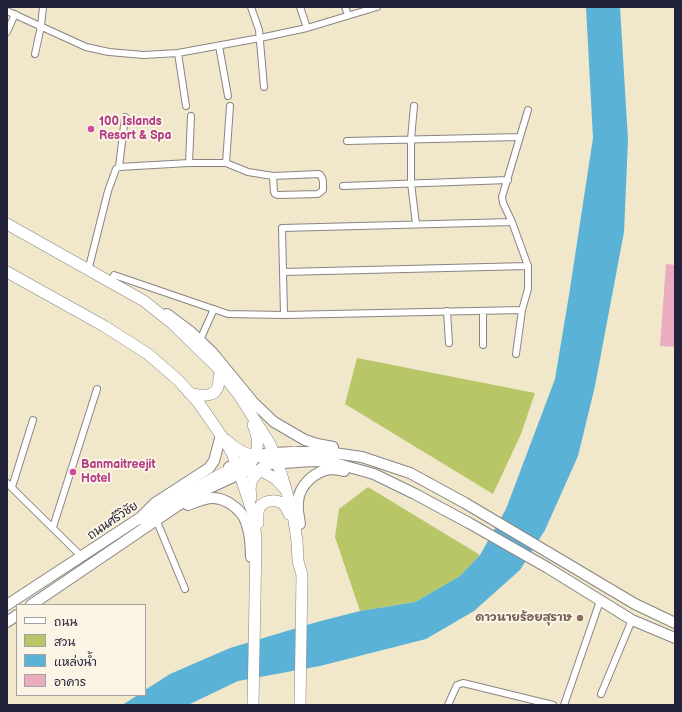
<!DOCTYPE html>
<meta charset="utf-8">
<style>
body{margin:0}
#map{position:relative;width:682px;height:712px;overflow:hidden;background:#f1e7cb;font-family:"Balsamiq Sans","Playpen Sans Thai",sans-serif}
canvas{display:block}
.frame{position:absolute;inset:0;border:8px solid #22223b;pointer-events:none}
.legend{position:absolute;left:16px;top:604px;width:130px;height:92px;box-sizing:border-box;background:#fcf5e5;border:1px solid #a5a1a1;margin:0;padding:5px 7px;list-style:none;font-size:12px;color:#22223b}
.legend li{display:flex;align-items:center;gap:8px;height:20px}
.legend b{width:20px;border:1px solid #a5a1a1}
</style>
<div id="map">
<canvas width="682" height="712"></canvas>
<div class="frame"></div>
<ul class="legend">
<li><b style="height:5px;background:#fff"></b>ถนน</li>
<li><b style="height:11px;background:#b8c668"></b>สวน</li>
<li><b style="height:11px;background:#5bb2d7"></b>แหล่งน้ำ</li>
<li><b style="height:11px;background:#ecacbf"></b>อาคาร</li>
</ul>
</div>
<script>
const g = document.querySelector('canvas').getContext('2d');
g.lineJoin = 'round';
function paint(path, color) { g.fillStyle = color; g.fill(path, 'evenodd'); }
function trace(path, color, width, dash) { g.strokeStyle = color; g.lineWidth = width; g.lineCap = dash ? 'butt' : 'round'; g.setLineDash(dash || []); g.stroke(path); }
function label(font, color, halo, rows, align = 'center') {
  g.font = font + ' "Balsamiq Sans","Playpen Sans Thai",sans-serif'; g.lineWidth = 4; g.setLineDash([]); g.textBaseline = 'middle'; g.strokeStyle = halo; g.fillStyle = color; for (const [text, x, y, turn = 0] of rows) {
    g.save(); g.translate(x, y); g.rotate((+turn || 0) * Math.PI / 180); g.textAlign = isNaN(turn) ? turn : align; if (halo) g.strokeText(text, 0, 0); g.fillText(text, 0, 0); g.restore();
  }
}
const green = new Path2D(`
 M357 358 535 393 521 434 493 494 345 404Z
 M368 487 480 555 460 576 415 602 360 611 335 537 339 509Z`);
const water = new Path2D(`
 M586 7H620L628 140 624 232 595 386 578 456 545 530 520 570 474 611 426 639 320 666 238 681 188 705H122L138 695H145V690L170 674 230 648 317 622 360 611 415 602 460 576 480 555 506 509 555 379 569 295 593 138Z`);
const building = new Path2D(`
 M666 264 675 265V347L660 346Z`);
const minor = new Path2D(`
 M251 7 259 30 264 87
 M300 7 307 28
 M345 7 348 15
 M7 11 86 47 109 52 144 55 178 53 260 38 307 28 377 7
 M7 32 15 14
 M219 46 228 96
 M178 53 186 106
 M35 54 41 26 43 7
 M414 106 411 139V183L416 224
 M347 141 520 137
 M189 163 191 116
 M226 163 230 106
 M119 167 125 117
 M343 186 508 180
 M88 271 108 191 116 169 119 167 189 163H226L248 172 273 176 274 192 275 194 278 195 318 194 323 190C323 184 324 177 319 174L273 176
 M283 272 528 266
 M111 283 114 275 228 314 284 315 522 310
 M447 311 449 343
 M284 315 282 228 512 222
 M200 340 214 309
 M483 345V311
 M516 354 522 310 528 289V266L512 222 503 203 502 197 528 110
 M7 483 82 557
 M12 487 33 420
 M158 524 185 589
 M53 527 97 389
 M601 694 632 620
 M448 705 457 685 463 683 553 705
 M564 705 600 601`);
const primary = new Path2D(`
 M167 314 191 332 212 352 253 402 274 422 305 440 317 444 333 447
 M269 464 312 461 331 462 374 474 415 494 469 523 548 568 632 620 675 638
 M229 467 255 456 268 453 299 452H327L362 457 410 473 465 503 635 604 675 623
 M188 505C196 502 204 498 213 498 226 498 242 510 246 522 250 533 251 545 251 557
 M140 518 155 503 209 468 214 461 221 435
 M300 524C299 517 297 509 298 502 299 485 315 471 331 469 336 469 340 470 344 471
 M7 605 146 514
 M31 605 177 506 203 491 246 471
 M7 622 17 615`);
const trunk = new Path2D(`
 M7 224 144 301 173 324 217 367 239 395 270 444 282 476 293 514 297 541 298 561 302 575 300 705
 M7 272 104 326 148 354 178 380 198 402 225 441 232 453 241 478 254 517 256 541 253 705
 M189 393C205 397 220 398 219 377
 M226 440C235 449 248 456 262 457
 M240 474C257 461 262 444 253 425
 M251 498 250 488 252 479 262 468 279 455 295 452
 M139 519 158 511 173 501 212 479 228 471 238 469 264 472 276 479 284 488
 M258 523C258 518 257 511 260 507 265 499 279 499 285 506 287 508 288 512 289 514`);
const markers = [
 [91,129,4,"#d1479c"],
 [73,472,4,"#d1479c"],
 [580,618,4,"#8d6e63"]
];
const hotelNames = [
 ["100 Islands",99,122],
 ["Resort & Spa",99,136],
 ["Banmaitreejit",81,465],
 ["Hotel",81,479]
];
const streetNames = [
 ["ถนนศรีวิชัย",113,521,-34]
];
const educationNames = [
 ["ดาวนายร้อยสุราษ",572,618]
];
paint(green, '#b8c668');
paint(water, '#5bb2d7');
paint(building, '#ecacbf');
trace(minor, '#8a8483', 8);
trace(primary, '#8a8483', 12);
trace(trunk, '#8a8483', 12);
trace(minor, '#fff', 6);
trace(primary, '#fff', 10);
trace(trunk, '#fff', 11);
for (const [x, y, r, color] of markers) { const dot = new Path2D(); dot.arc(x, y, r, 0, 2 * Math.PI); g.fillStyle = color; g.fill(dot); trace(dot, '#fcf5e5', 1.5); }
label('bold 12px', '#b23c85', '#fcf5e5', hotelNames, 'left');
label('12px', '#22223b', '#fcf5e5', streetNames);
label('bold 12px', '#785e54', '#fcf5e5', educationNames, 'right');
</script>
